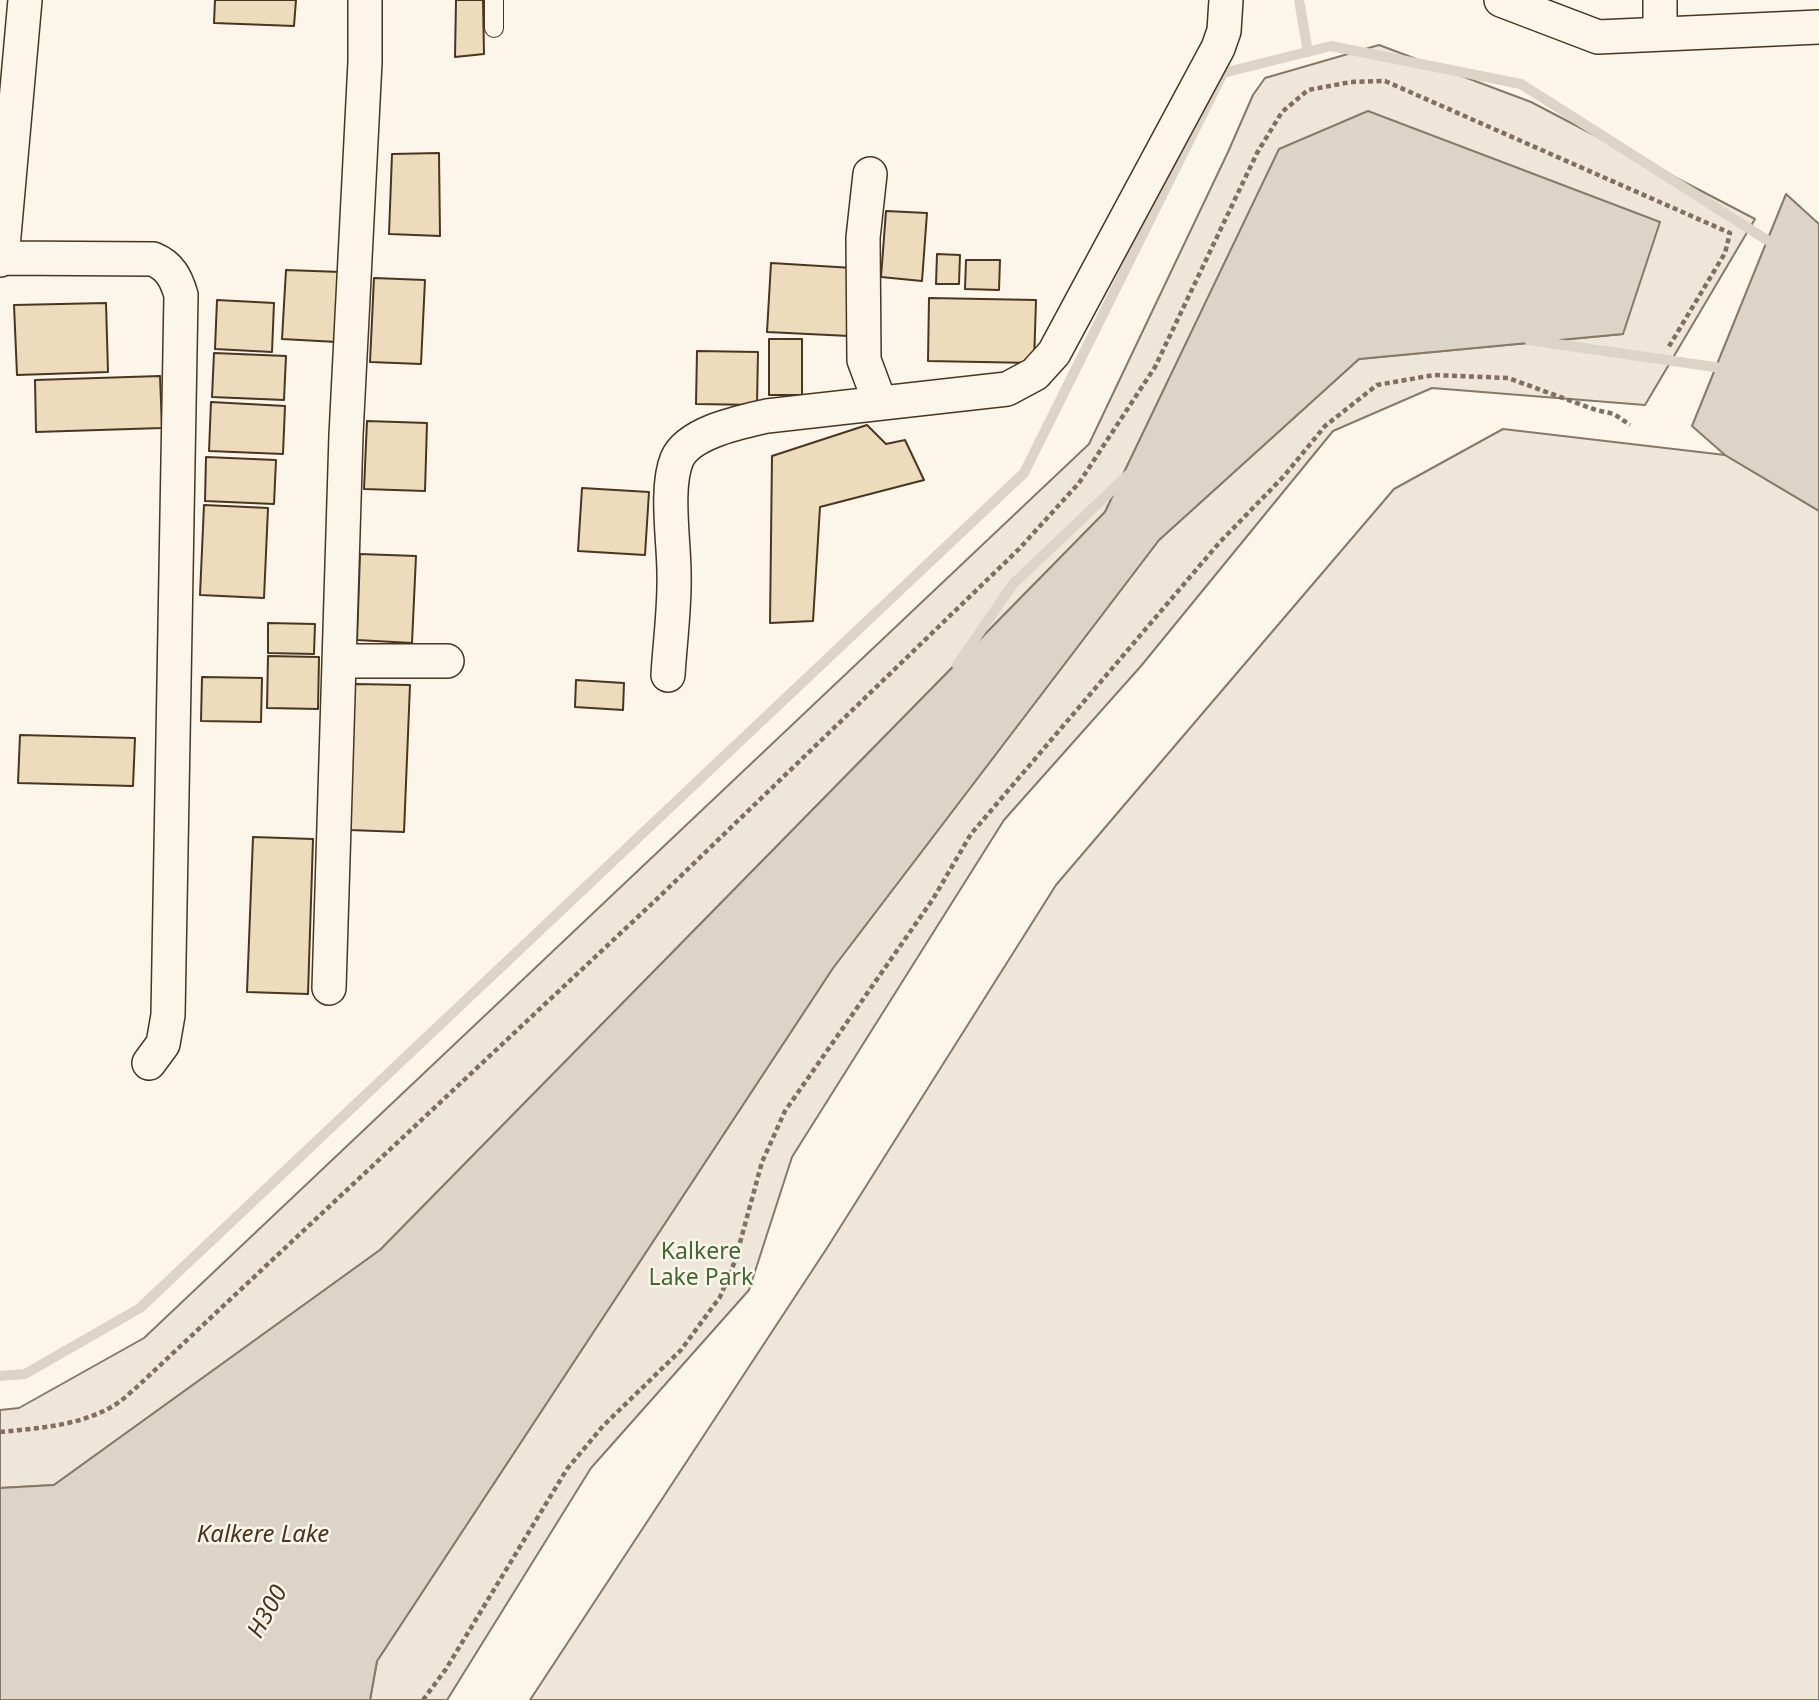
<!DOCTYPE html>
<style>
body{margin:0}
canvas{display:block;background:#fbf6e9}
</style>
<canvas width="1819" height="1700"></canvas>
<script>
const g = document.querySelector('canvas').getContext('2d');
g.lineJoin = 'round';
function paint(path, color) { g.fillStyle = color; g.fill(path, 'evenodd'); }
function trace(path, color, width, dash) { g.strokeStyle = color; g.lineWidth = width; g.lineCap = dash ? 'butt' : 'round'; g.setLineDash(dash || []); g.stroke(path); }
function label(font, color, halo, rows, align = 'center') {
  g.font = font + ' "Noto Sans",sans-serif'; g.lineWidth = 5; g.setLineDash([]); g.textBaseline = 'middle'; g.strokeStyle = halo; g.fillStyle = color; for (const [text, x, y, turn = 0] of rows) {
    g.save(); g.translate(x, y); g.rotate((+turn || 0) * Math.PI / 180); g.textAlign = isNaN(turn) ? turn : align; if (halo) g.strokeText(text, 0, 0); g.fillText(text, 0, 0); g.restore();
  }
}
const green = new Path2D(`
 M1379 45 1531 102 1755 219 1645 405 1432 388 1333 431 1141 666 1004 820 792 1157 749 1290 591 1468 447 1700H370L377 1661 833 968 1159 540 1359 359 1623 334 1280 149 1105 512 380 1250 54 1485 0 1488V1410L19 1408 144 1338 1089 444 1228 152 1253 95 1265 78Z
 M1503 429 1725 455 1819 511V1700H530L827 1248 1056 885 1394 489Z`);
const water = new Path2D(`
 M1368 111 1660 222 1623 334 1359 359 1159 540 833 968 377 1661 370 1700H0V1488L54 1485 380 1250 1105 512 1279 149Z
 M1786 194 1819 224V511L1725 455 1692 426Z`);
const stream = new Path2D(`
 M1299 0 1308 52
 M1529 340 1728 369
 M957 665 1013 584 1128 475
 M0 1376 25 1374 140 1308 1024 473 1223 73 1331 46 1521 84 1778 247`);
const building = new Path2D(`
 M215 0H296L294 26 214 23Z
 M456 0H483L484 54 455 57Z
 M439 153 440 236 389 234 392 154Z
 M886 211 927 213 922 281 881 277Z
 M937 254 960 255 959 284H936Z
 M966 260H1000L999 290 965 289Z
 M771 263 853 268 849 336 767 332Z
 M286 270 341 272 337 342 282 339Z
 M374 278 425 280 421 364 370 362Z
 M929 298 1036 300 1034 363 928 361Z
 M217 300 274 303 272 352 215 349Z
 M106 303 108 372 17 375 14 305Z
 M769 339H802V395H769Z
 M697 351 758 352 757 405 696 404Z
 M214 353 286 356 284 400 212 397Z
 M160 376 162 428 36 432 35 380Z
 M211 402 285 406 283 454 209 451Z
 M367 421 427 423 425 491 364 489Z
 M867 425 886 444 905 440 924 480 820 507 813 621 770 623 772 456Z
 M206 457 276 460 274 504 205 501Z
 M582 488 649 492 645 555 578 551Z
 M204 505 268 508 264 598 200 595Z
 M360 554 416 556 412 643 357 640Z
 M268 623 315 624 314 654 268 653Z
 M268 656 319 657 318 709 267 708Z
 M202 677 262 678 261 722 201 721Z
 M576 680 624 683 623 710 575 707Z
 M354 684 410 685 404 832 349 830Z
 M20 735 135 738 133 786 18 783Z
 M253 837 313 839 308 994 247 992Z`);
const path = new Path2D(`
 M0 1432C39 1428 79 1426 113 1406 122 1401 131 1392 139 1385L658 898 1019 549 1079 483 1155 367 1257 153 1282 112 1308 90 1351 82 1385 81 1730 233 1725 253 1668 348
 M423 1700 446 1669 567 1469 603 1426 681 1350 720 1297 735 1261 762 1162 785 1111 933 899 971 834 1219 543 1284 476 1325 426 1377 385 1434 375 1508 378 1596 410 1614 414 1630 425`);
const lane = new Path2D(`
 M494 28V0`);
const street = new Path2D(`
 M1501 0 1598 37 1819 27
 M1660 0V34
 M870 174 863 238 864 360 880 403
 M2 258 153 259C170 266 176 278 181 295L168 1015 163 1044 149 1063
 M0 260 2 258 25 0
 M339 661H447
 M668 675C670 641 675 607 674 573 674 541 665 488 677 459 689 432 741 422 767 416L1007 389 1035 374 1054 353 1218 48 1224 31 1226 0
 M329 988 346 435 365 62V0`);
const parkNames = [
 ["Kalkere",701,1252],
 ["Lake Park",701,1278]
];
const waterNames = [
 ["Kalkere Lake",263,1535],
 ["H300",268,1612,-61]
];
paint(green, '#ede6d9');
trace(green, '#887966', 2);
paint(water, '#dcd4c6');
trace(water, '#887966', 2);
trace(stream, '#dcd4c6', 10);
paint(building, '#ecdcbc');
trace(building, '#4a3520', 2);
trace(lane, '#4a3520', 20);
trace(street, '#4a3520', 36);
trace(path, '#7f6f5c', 4.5, [5, 3.5]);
trace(lane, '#fbf6e9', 18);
trace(street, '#fbf6e9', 33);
label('23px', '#436837', '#fbf6e9', parkNames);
label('italic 24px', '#4a3520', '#fbf6e9', waterNames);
</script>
